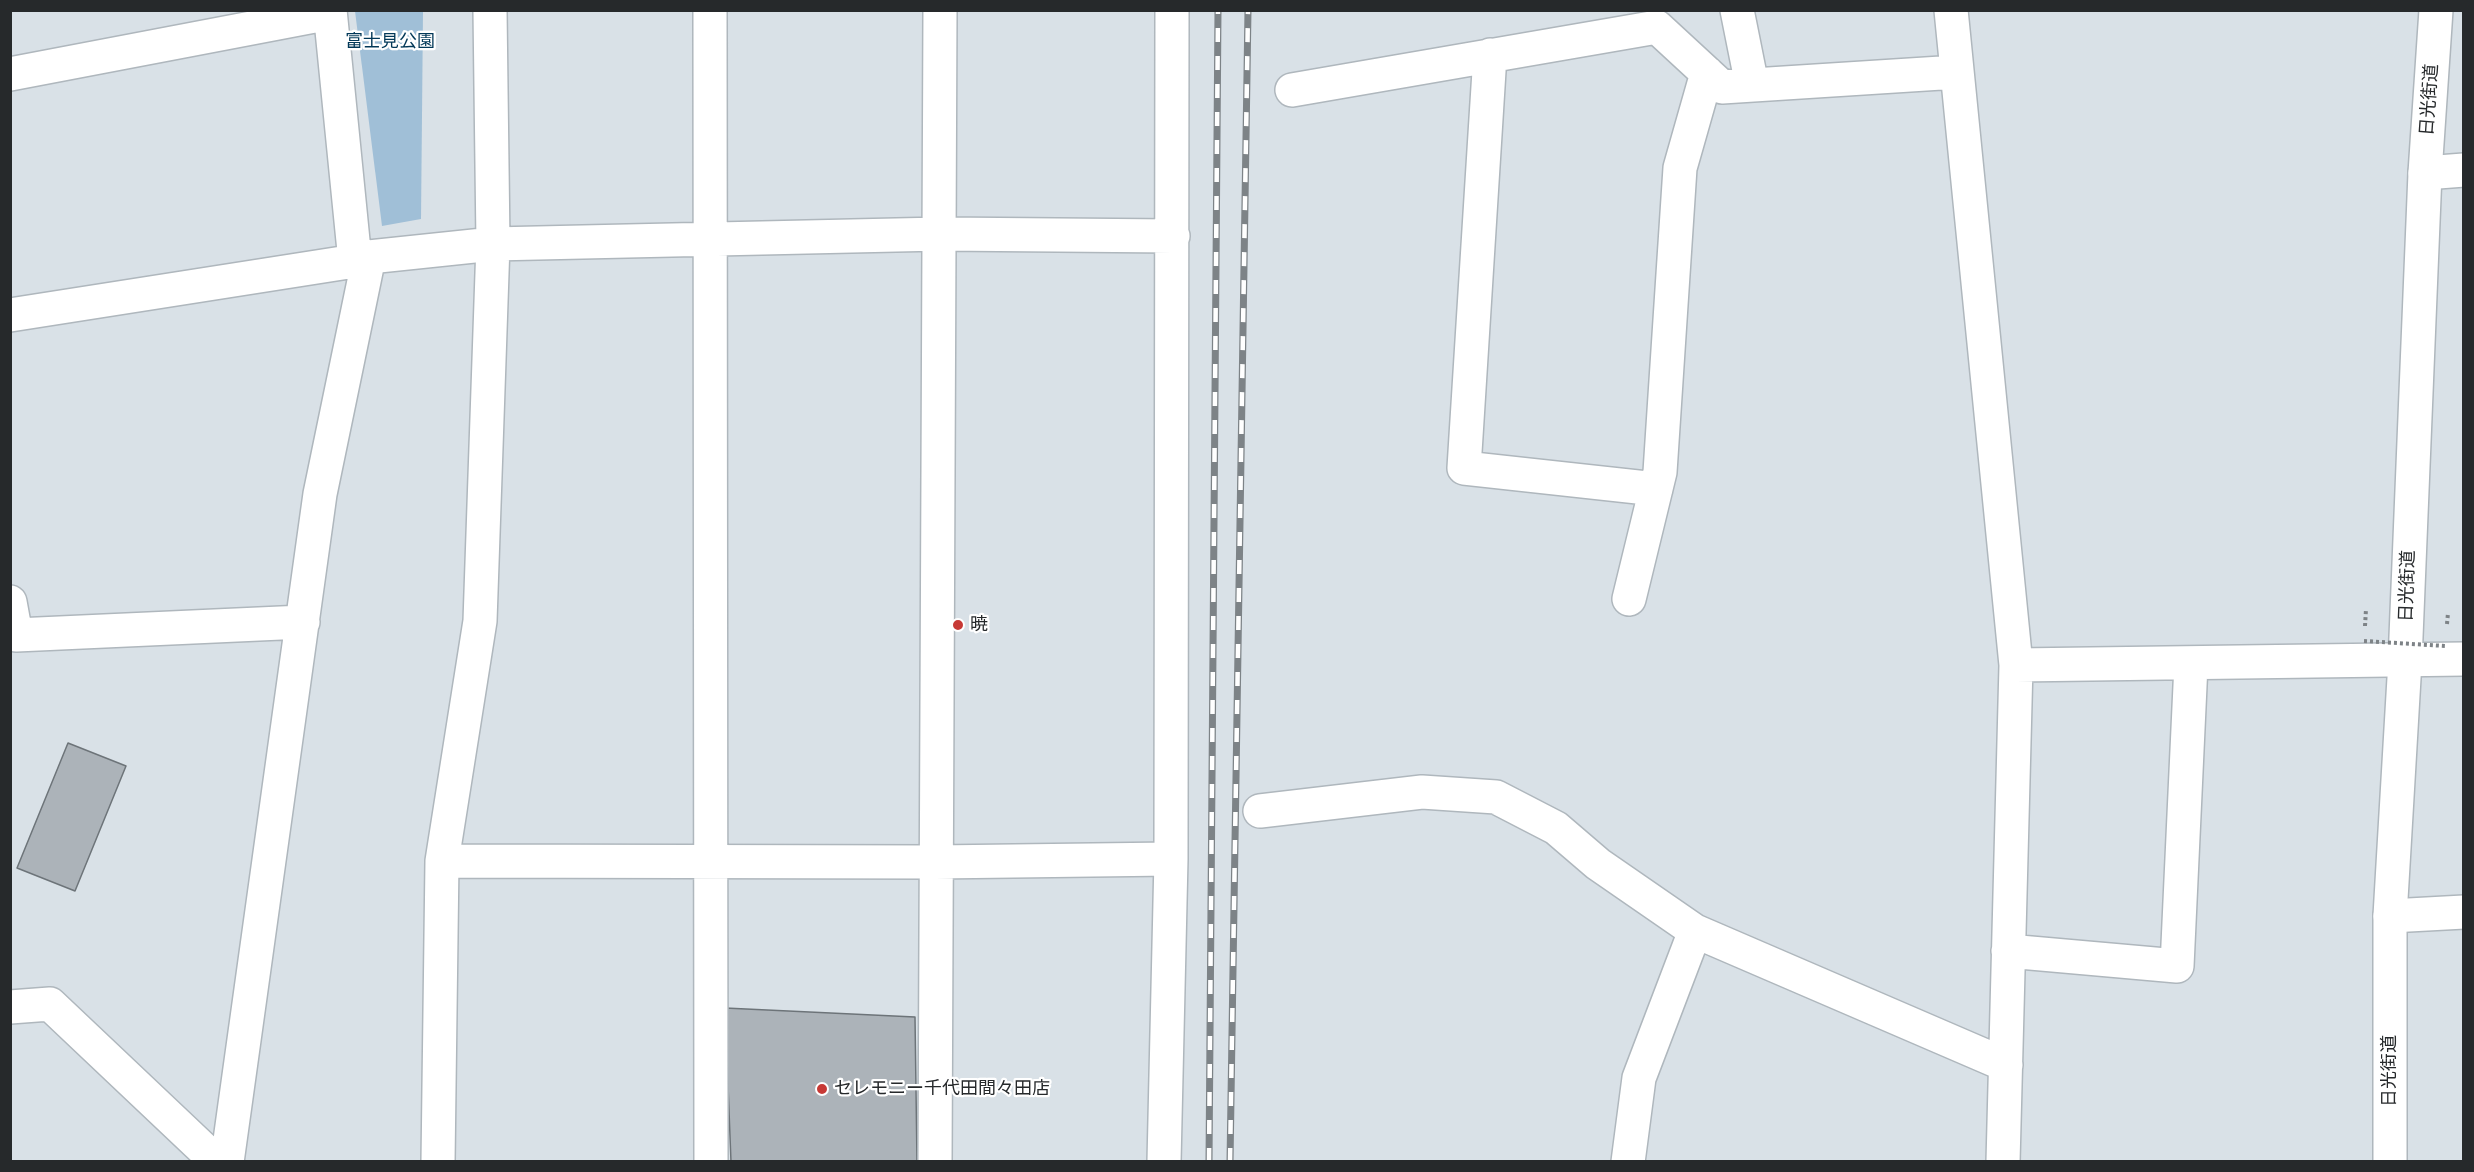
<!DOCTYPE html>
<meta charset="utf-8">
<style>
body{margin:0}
#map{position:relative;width:2474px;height:1172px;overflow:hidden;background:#d9e1e7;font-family:Signika,sans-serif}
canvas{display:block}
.frame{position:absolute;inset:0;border:12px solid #26292b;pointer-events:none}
</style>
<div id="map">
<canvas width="2474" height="1172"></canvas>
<div class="frame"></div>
</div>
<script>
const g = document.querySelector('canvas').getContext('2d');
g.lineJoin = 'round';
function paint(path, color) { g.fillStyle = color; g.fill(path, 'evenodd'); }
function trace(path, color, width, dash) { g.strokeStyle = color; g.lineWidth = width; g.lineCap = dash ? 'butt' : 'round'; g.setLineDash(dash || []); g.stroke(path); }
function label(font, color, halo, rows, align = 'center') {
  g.font = font + ' Signika,"Noto Sans JP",sans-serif'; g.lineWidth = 4.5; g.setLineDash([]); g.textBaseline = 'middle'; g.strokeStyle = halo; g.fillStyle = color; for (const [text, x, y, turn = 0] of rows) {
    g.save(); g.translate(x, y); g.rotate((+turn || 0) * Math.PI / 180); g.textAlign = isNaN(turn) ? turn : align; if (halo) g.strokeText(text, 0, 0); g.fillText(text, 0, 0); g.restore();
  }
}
const green = new Path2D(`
 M355 11H423L421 219 382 226Z`);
const building = new Path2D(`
 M68 743 126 766 75 891 17 868Z
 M725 1008 915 1017 917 1162H731Z`);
const path = new Path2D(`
 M2447 624 2448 613
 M2365 626 2366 609`);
const minor = new Path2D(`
 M330 10 355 261
 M710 10 711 1162
 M1737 10 1752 85
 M1951 10 2016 665 2003 1162
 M1490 55 1464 468 1656 489
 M10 74 330 13
 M1292 90 1657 27 1722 87 1957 72
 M2425 173 2464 170
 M10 315 355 261 369 257 493 244 941 234 1173 236
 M1629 599 1660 472 1680 168 1707 73
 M10 602 16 635 303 622
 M2016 665 2464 659
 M1260 811 1422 792 1496 797 1556 828 1598 864 1695 931 2006 1065
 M442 861 935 862 1171 859
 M2390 916 2464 912
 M2008 951 2177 966 2191 664
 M10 1007 50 1004 217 1162
 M227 1162 320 494 369 257
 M438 1162 442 861 480 621 493 244 490 10
 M935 1162 940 10
 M1164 1162 1171 859 1172 10
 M1628 1162 1639 1078 1695 931`);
const highway = new Path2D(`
 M2390 1162V916L2405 661 2425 173 2436 10`);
const rail = new Path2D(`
 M1209 1162 1218 10
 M1230 1162 1248 10`);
const pathBridge = new Path2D(`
 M2364 641 2445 646`);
const markers = [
 [958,625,6,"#c73935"],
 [822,1089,6,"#c73935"]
];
const parkNames = [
 ["富士見公園",390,42]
];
const streetNames = [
 ["日光街道",2430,100,-86],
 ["日光街道",2408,586,-88],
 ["日光街道",2390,1071,-90]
];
const poiNames = [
 ["暁",970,625],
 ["セレモニー千代田間々田店",834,1089]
];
paint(green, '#a0bfd7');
paint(building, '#acb3b9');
trace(building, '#6d7479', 1.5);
trace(minor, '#afb7bd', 36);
trace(highway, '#afb7bd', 36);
trace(path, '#7e8387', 4, [3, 3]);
trace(minor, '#fff', 33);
trace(highway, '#fff', 33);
trace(rail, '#7d8387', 7);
trace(rail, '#fff', 4.5, [14]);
trace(pathBridge, '#7e8387', 4, [3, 3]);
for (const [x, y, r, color] of markers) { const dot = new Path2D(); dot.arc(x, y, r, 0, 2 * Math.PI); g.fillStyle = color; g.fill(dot); trace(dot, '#fff', 2); }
label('18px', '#023858', '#fff', parkNames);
label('18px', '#26292b', '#fff', streetNames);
label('18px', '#26292b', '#fff', poiNames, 'left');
</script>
